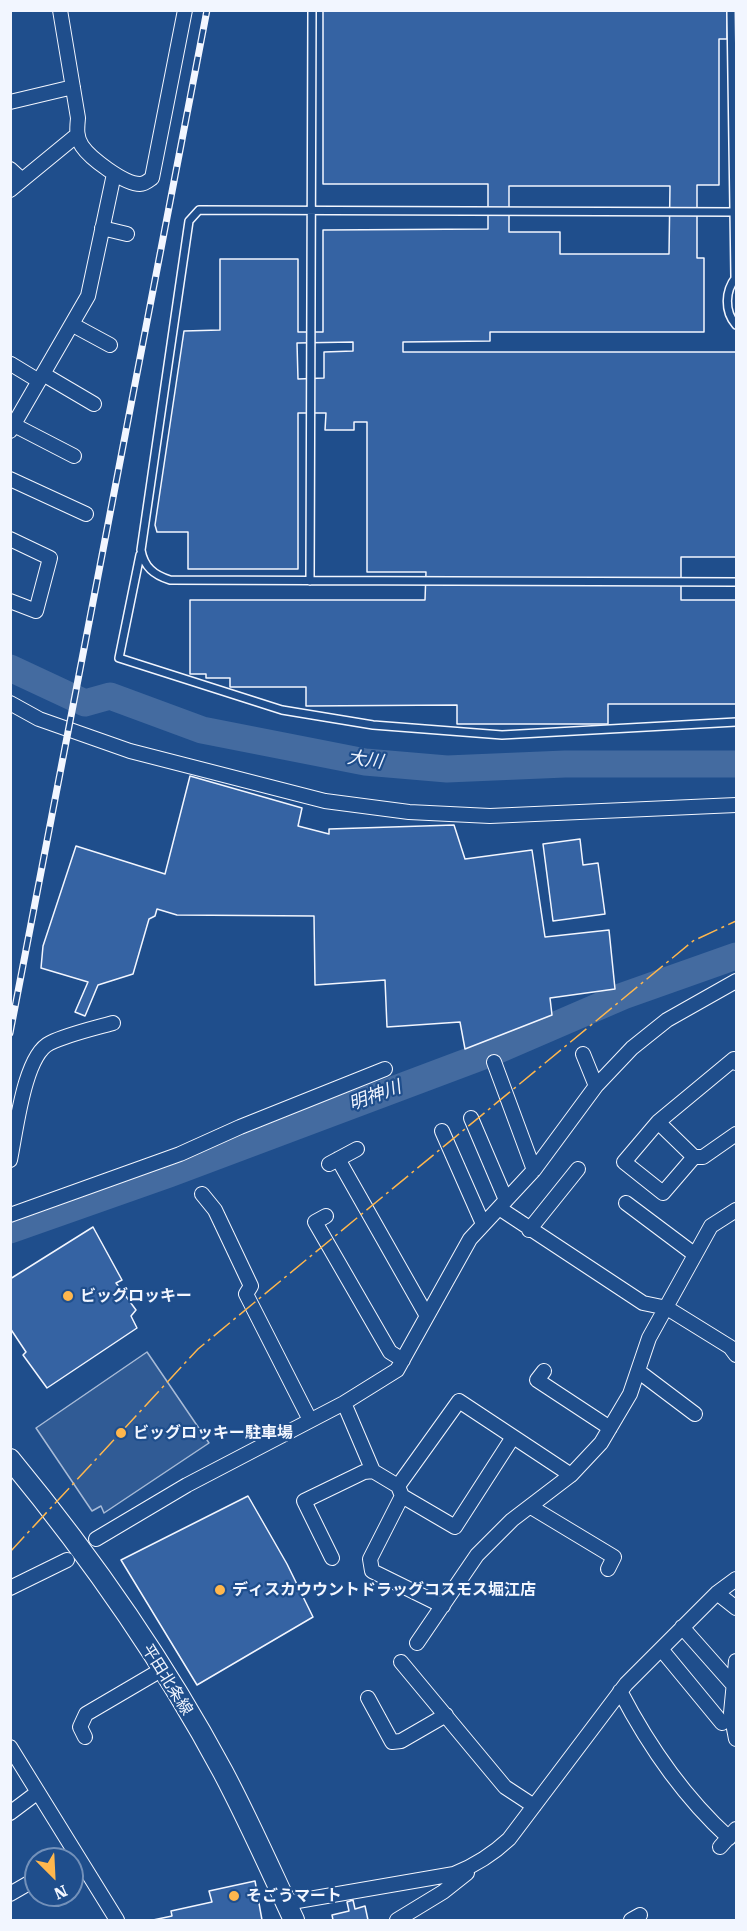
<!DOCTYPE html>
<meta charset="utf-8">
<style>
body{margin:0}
#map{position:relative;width:747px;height:1931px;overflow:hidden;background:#1f4e8c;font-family:"Roboto Serif",serif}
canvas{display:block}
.frame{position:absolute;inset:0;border:12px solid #f2f6ff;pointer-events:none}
.north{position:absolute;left:24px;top:1847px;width:60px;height:60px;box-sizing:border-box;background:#1f4e8c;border:2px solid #7391ba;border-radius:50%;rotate:156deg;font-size:16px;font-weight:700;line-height:24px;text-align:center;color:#f2f6ff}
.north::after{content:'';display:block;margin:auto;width:21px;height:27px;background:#ffb74d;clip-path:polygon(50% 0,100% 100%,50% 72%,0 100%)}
</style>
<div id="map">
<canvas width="747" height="1931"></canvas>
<div class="frame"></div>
<div class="north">N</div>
</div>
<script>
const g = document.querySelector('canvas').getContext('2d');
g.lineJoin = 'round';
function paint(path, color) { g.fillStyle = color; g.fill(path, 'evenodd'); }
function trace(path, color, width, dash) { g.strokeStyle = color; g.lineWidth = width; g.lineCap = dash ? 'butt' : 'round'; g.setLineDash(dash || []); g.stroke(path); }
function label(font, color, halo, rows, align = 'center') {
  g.font = font + ' "Roboto Serif","Noto Sans JP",serif'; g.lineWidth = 4.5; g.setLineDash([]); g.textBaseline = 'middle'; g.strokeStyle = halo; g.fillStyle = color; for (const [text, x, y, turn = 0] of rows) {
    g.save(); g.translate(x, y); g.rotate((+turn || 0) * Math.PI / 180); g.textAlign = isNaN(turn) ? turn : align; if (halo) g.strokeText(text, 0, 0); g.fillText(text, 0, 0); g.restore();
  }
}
const built = new Path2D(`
 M147 1352 209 1443 104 1513 101 1506 92 1511 36 1428Z`);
const river = new Path2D(`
 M10 668 85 703 110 696 202 730 365 762 447 769 565 764H736
 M10 1230 169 1174 491 1053 623 996 736 956`);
const building = new Path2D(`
 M323 10H727V39H719V185H697V258H704V332H490V341L403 342V352H736V557H681V600H736V704H608V724H457V705L306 706V687H230V678H206V674H190V600H425L426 572H367V422H354V430H325L326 413H298V569H188V532H157L155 525 184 331 220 330V259H298V332H323V230L488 229V184H323ZM509 186H670L669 254H560V232H509ZM353 342V351L324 352V378L298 379 297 343Z
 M190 776 302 808 298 826 329 834V829L454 825 465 859 532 850 545 937 609 930 615 989 550 998 552 1015 465 1049 460 1022 387 1027 385 980 315 985 314 916 177 915 157 909 155 916 149 919 133 974 98 985 85 1016 75 1012 88 982 41 968 43 946 76 846 165 874Z
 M580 839 583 865 598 863 605 914 553 921 543 844Z
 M93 1227 122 1280 116 1283 136 1310 131 1316 137 1328 47 1388 23 1355 26 1352 10 1328V1279Z
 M248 1496 287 1564 313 1617 197 1685 121 1560Z
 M255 1881 262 1920H153L172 1916 171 1911 212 1902 209 1891Z
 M353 1900 355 1909 365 1906 368 1920H333L332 1915 349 1911 347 1902Z`);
const lane = new Path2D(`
 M731 10 735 277
 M736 212 199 210 189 221 141 550C144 567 154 575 170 580L736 582
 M736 277C725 291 724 311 736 325
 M140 555 119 658 282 710 373 725 502 735 736 722
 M310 581 312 10`);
const street = new Path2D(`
 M60 10 78 118C77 128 76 137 82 146 90 158 124 184 140 184 145 184 148 181 152 178L185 10
 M10 102 73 87
 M10 169 21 179
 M10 190 77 135
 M102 228 127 234
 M73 325 110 345
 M11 364 39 381
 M43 374 94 404
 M14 425 74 456
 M10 431 88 296 114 174
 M10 479 86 514
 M10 539 50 558 36 611 10 601
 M10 703 39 719 130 751 325 801 409 812 490 816 736 805
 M583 1054 596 1086
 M494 1062 534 1170
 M736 1063 734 1059 658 1122 694 1157H703L736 1134
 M471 1118 506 1200
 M658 1122 624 1162 663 1193 694 1157
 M442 1131 483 1224
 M338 1159 427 1316
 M10 1160C16 1132 24 1055 50 1043 69 1034 92 1029 113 1023
 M329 1164 357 1149
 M202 1194 215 1210 251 1286 246 1294 310 1420
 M626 1203 694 1254
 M499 1208 643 1303 667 1308 730 1347 736 1355
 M10 1215 180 1154 240 1127 385 1069
 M326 1216 315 1222 390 1352 403 1360
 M529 1230 578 1169
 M544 1371 537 1380 610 1428
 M638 1371 695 1414
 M344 1403 373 1471 398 1486 459 1401 571 1475
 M398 1486 402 1496 455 1527 513 1437
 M402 1496 370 1559 372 1571 443 1606
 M531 1507 614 1557 608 1569
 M96 1539 187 1485 344 1403 397 1370 470 1239 534 1170 596 1086 632 1048 667 1020 736 981
 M332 1558 304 1501 364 1472 373 1471
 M10 1588 67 1560
 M717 1593 736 1608
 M682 1627 736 1688
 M417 1643 477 1555 512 1520 571 1475 601 1443 630 1394 649 1338 711 1226 736 1210
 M661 1649 722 1723
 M736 1661 731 1713 736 1739
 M401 1662 505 1787 534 1806
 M620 1691C648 1745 684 1797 729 1838
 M368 1698 392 1742 401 1741 446 1715
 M85 1737 80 1727 86 1714 161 1670
 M10 1747 117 1920
 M10 1813 38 1792
 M720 1847 736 1829
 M10 1894 36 1879
 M286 1903 454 1874C476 1865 492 1855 509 1839L626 1684 717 1593 736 1579
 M397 1920 443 1892 467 1873
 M631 1920 640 1915`);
const secondary = new Path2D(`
 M10 1459C90 1556 164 1662 223 1772 249 1821 271 1871 294 1920`);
const rail = new Path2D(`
 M10 1033 207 10`);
const power = new Path2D(`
 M10 1552 198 1349 693 941 736 921`);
const markers = [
 [68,1296,6,"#ffb74d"],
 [121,1433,6,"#ffb74d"],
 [220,1590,6,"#ffb74d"],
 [234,1896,6,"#ffb74d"]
];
const poiNames = [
 ["ビッグロッキー",80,1296],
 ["ビッグロッキー駐車場",133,1433],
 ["ディスカウウントドラッグコスモス堀江店",232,1590],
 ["そごうマート",246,1896]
];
const streetNames = [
 ["平田北条線",167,1680,58]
];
const waterNames = [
 ["大川",365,760,8],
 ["明神川",375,1096,-20]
];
paint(built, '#305b95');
trace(built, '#a8bbd7', 1.5);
trace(river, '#446ba0', 27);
paint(building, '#3563a3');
trace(building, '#f2f6ff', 1.5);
trace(lane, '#f2f6ff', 10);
trace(street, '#f2f6ff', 16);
trace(secondary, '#f2f6ff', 22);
trace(lane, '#1f4e8c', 7);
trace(street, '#1f4e8c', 14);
trace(secondary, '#1f4e8c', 20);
trace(rail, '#f2f6ff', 7);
trace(rail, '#1f4e8c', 4.5, [14]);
trace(power, '#ffb74d', 1.5, [21, 4.5, 3, 4.5]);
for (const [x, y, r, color] of markers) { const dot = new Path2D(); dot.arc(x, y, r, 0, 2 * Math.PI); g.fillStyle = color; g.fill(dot); trace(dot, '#1f4e8c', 2); }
label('bold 16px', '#f2f6ff', '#1f4e8c', poiNames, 'left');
label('16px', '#f2f6ff', '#1f4e8c', streetNames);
label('italic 18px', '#f2f6ff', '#1f4e8c', waterNames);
</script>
